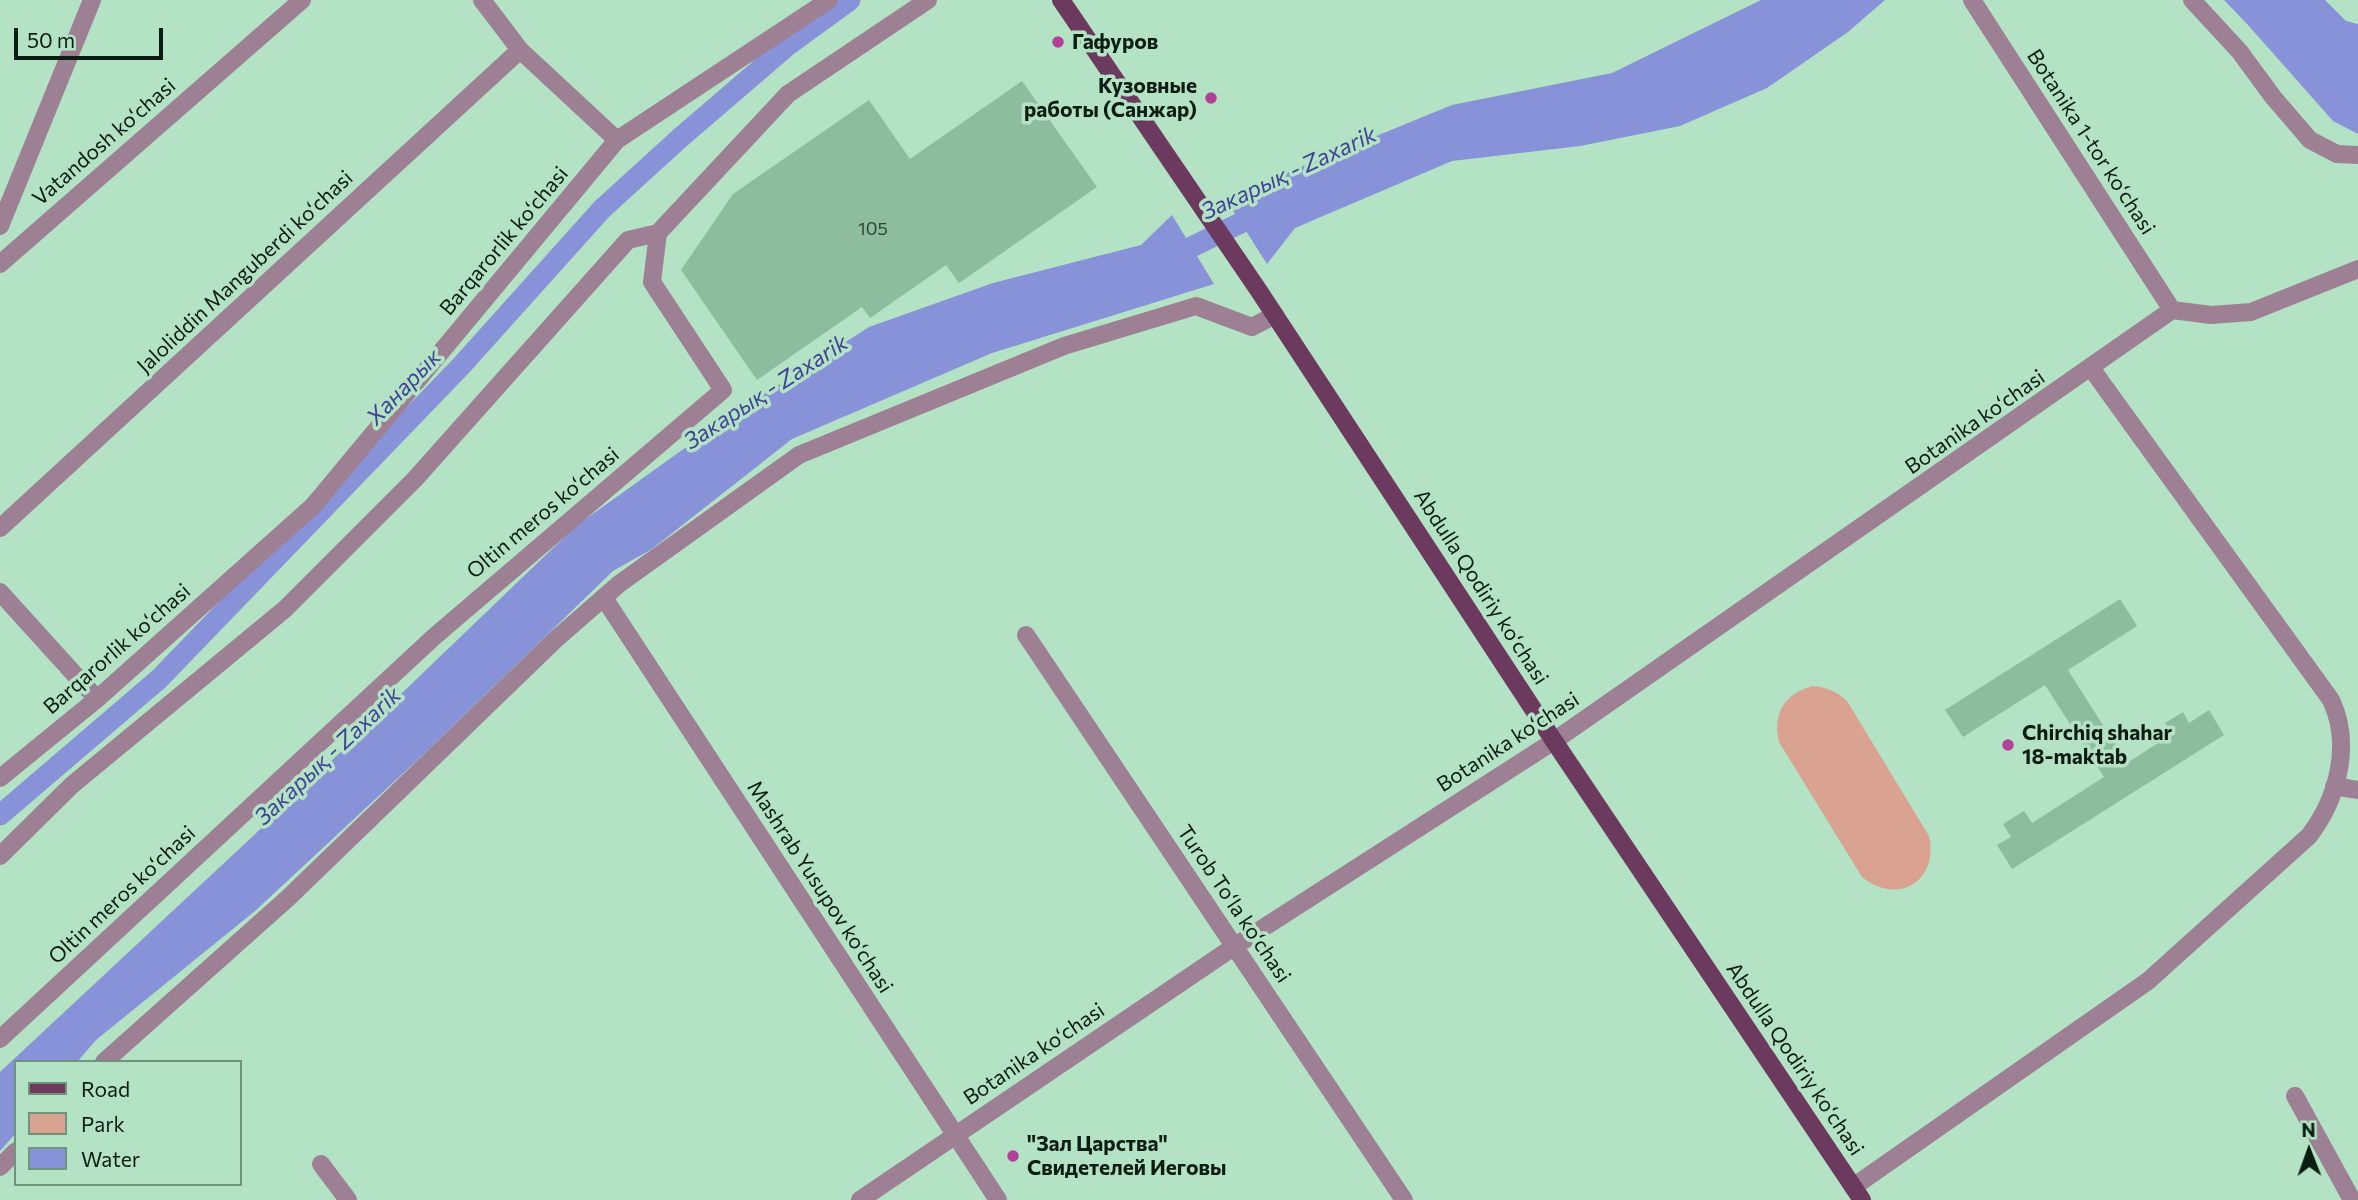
<!DOCTYPE html>
<meta charset="utf-8">
<style>
body{margin:0}
#map{position:relative;width:2358px;height:1200px;overflow:hidden;background:#b3e2c4;font-family:Commissioner,sans-serif}
canvas{display:block}
.legend{position:absolute;left:14px;top:1060px;width:228px;height:126px;box-sizing:border-box;background:#b3e2c4;border:2px solid #70937d;margin:0;padding:9px 12px;list-style:none;font-size:21px;color:#0b1d13}
.legend li{display:flex;align-items:center;gap:14px;height:35px}
.legend b{width:35px;border:2px solid #70937d}
.north{position:absolute;left:2274px;top:1116px;width:70px;height:70px;-webkit-text-stroke:5px #b3e2c4;paint-order:stroke;rotate:359deg;font-size:19px;font-weight:700;line-height:28px;text-align:center;color:#0b1d13}
.north::after{content:'';display:block;margin:auto;width:24px;height:32px;background:#0b1d13;clip-path:polygon(50% 0,100% 100%,50% 72%,0 100%)}
.scale{position:absolute;left:14px;top:28px;width:149px;height:32px;box-sizing:border-box;border:4px solid #0b1d13;border-top:0;padding-left:9px;font-size:21px;line-height:24px;white-space:nowrap;color:#0b1d13;-webkit-text-stroke:5px #b3e2c4;paint-order:stroke}
</style>
<div id="map">
<canvas width="2358" height="1200"></canvas>
<ul class="legend">
<li><b style="height:9px;background:#6c395f"></b>Road</li>
<li><b style="height:19px;background:#d9a291"></b>Park</li>
<li><b style="height:19px;background:#8892d8"></b>Water</li>
</ul>
<div class="north">N</div>
<div class="scale">50 m</div>
</div>
<script>
const g = document.querySelector('canvas').getContext('2d');
g.lineJoin = 'round';
function paint(path, color) { g.fillStyle = color; g.fill(path, 'evenodd'); }
function trace(path, color, width, dash) { g.strokeStyle = color; g.lineWidth = width; g.lineCap = dash ? 'butt' : 'round'; g.setLineDash(dash || []); g.stroke(path); }
function label(font, color, halo, rows, align = 'center') {
  g.font = font + ' Commissioner,sans-serif'; g.lineWidth = 7; g.setLineDash([]); g.textBaseline = 'middle'; g.strokeStyle = halo; g.fillStyle = color; for (const [text, x, y, turn = 0] of rows) {
    g.save(); g.translate(x, y); g.rotate((+turn || 0) * Math.PI / 180); g.textAlign = isNaN(turn) ? turn : align; if (halo) g.strokeText(text, 0, 0); g.fillText(text, 0, 0); g.restore();
  }
}
const green = new Path2D(`
 M1813 686C1828 688 1836 691 1847 701L1929 836C1939 881 1898 906 1862 877L1779 742C1772 713 1785 693 1813 686Z`);
const water = new Path2D(`
 M1761 0H1885L1848 32 1767 88 1680 126 1580 146 1452 161 1295 228 1267 264 1225 198 1452 105 1612 73Z
 M2224 0H2325L2346 21 2358 24V134L2333 121 2248 25Z
 M1172 215 1214 284 992 353 792 439 652 549 613 571 426 752 255 911 96 1040 77 1062H16V1133L0 1151V1072L252 837 576 526 724 420 869 327 993 283 1141 245Z`);
const canal = new Path2D(`
 M1165 260 1265 211
 M0 815 159 679 461 366 602 209 680 138 787 46 850 0`);
const building = new Path2D(`
 M1022 81 1097 187 959 283 946 265 870 318 862 307 757 380 681 270 733 194 869 100 910 159Z
 M2120 599 2137 626 2068 670 2127 763 2172 734 2165 723 2183 712 2189 723 2209 710 2224 735 2012 869 1997 845 2011 837 2003 824 2024 811 2032 823 2104 777 2045 685 1963 737 1945 710Z`);
const street = new Path2D(`
 M482 0 520 50 617 140
 M1972 0 2172 310
 M2192 0 2240 52 2273 97 2310 140 2337 154 2358 155
 M0 226 92 0
 M0 264 302 0
 M2172 310 2211 315 2251 312 2358 269
 M0 528 520 50
 M0 592 97 699
 M604 598 998 1200
 M1026 635 1404 1200
 M0 778 97 699 313 506 617 140 829 0
 M2334 786 2358 790
 M0 856 72 785 285 609 415 479 628 240 658 233
 M0 1039 435 636 723 390 652 282 658 233 788 94 928 0
 M104 1062 288 898 555 640 619 584 799 455 1064 346 1196 306 1252 327 1275 315
 M2295 1096 2352 1200
 M321 1164 348 1200
 M0 1167 16 1151
 M1853 1187 2148 981 2309 836C2338 798 2352 744 2331 700L2091 368
 M860 1200 1235 946 1554 741 2172 310`);
const primary = new Path2D(`
 M1061 0 1259 291 1554 741 1862 1200`);
const markers = [
 [1058,42,7,"#b34099"],
 [1211,98,7,"#b34099"],
 [2008,745,7,"#b34099"],
 [1013,1156,7,"#b34099"]
];
const numberNames = [
 ["105",873,229]
];
const poiNames = [
 ["Гафуров",1072,42],
 ["Кузовные",1197,86,"right"],
 ["работы (Санжар)",1197,110,"right"],
 ["Chirchiq shahar",2022,733],
 ["18-maktab",2022,757],
 ["\"Зал Царства\"",1027,1144],
 ["Свидетелей Иеговы",1027,1168]
];
const streetNames = [
 ["Vatandosh ko‘chasi",104,142,-41],
 ["Botanika 1-tor ko‘chasi",2091,142,57],
 ["Barqarorlik ko‘chasi",504,241,-50],
 ["Jaloliddin Manguberdi ko‘chasi",245,272,-43],
 ["Botanika ko‘chasi",1975,422,-35],
 ["Oltin meros ko‘chasi",543,513,-40],
 ["Abdulla Qodiriy ko‘chasi",1481,587,57],
 ["Barqarorlik ko‘chasi",117,649,-41],
 ["Botanika ko‘chasi",1508,742,-33],
 ["Mashrab Yusupov ko‘chasi",820,887,57],
 ["Oltin meros ko‘chasi",122,895,-43],
 ["Turob To‘la ko‘chasi",1234,904,56],
 ["Botanika ko‘chasi",1034,1054,-34],
 ["Abdulla Qodiriy ko‘chasi",1795,1059,56]
];
const waterNames = [
 ["Закарық - Zaxarik",1289,173,-25],
 ["Ханарык",404,387,-46],
 ["Закарық - Zaxarik",766,392,-33],
 ["Закарық - Zaxarik",328,756,-43]
];
paint(green, '#d9a291');
paint(water, '#8892d8');
trace(canal, '#8892d8', 21);
paint(building, '#8dbc9f');
trace(street, '#9e8094', 18);
trace(primary, '#6c395f', 18);
for (const [x, y, r, color] of markers) { const dot = new Path2D(); dot.arc(x, y, r, 0, 2 * Math.PI); g.fillStyle = color; g.fill(dot); trace(dot, '#b3e2c4', 2.5); }
label('18px', '#2c4536', null, numberNames);
label('bold 21px', '#0b1d13', '#b3e2c4', poiNames, 'left');
label('21px', '#0b1d13', '#b3e2c4', streetNames);
label('italic 23px', '#404396', '#b3e2c4', waterNames);
</script>
